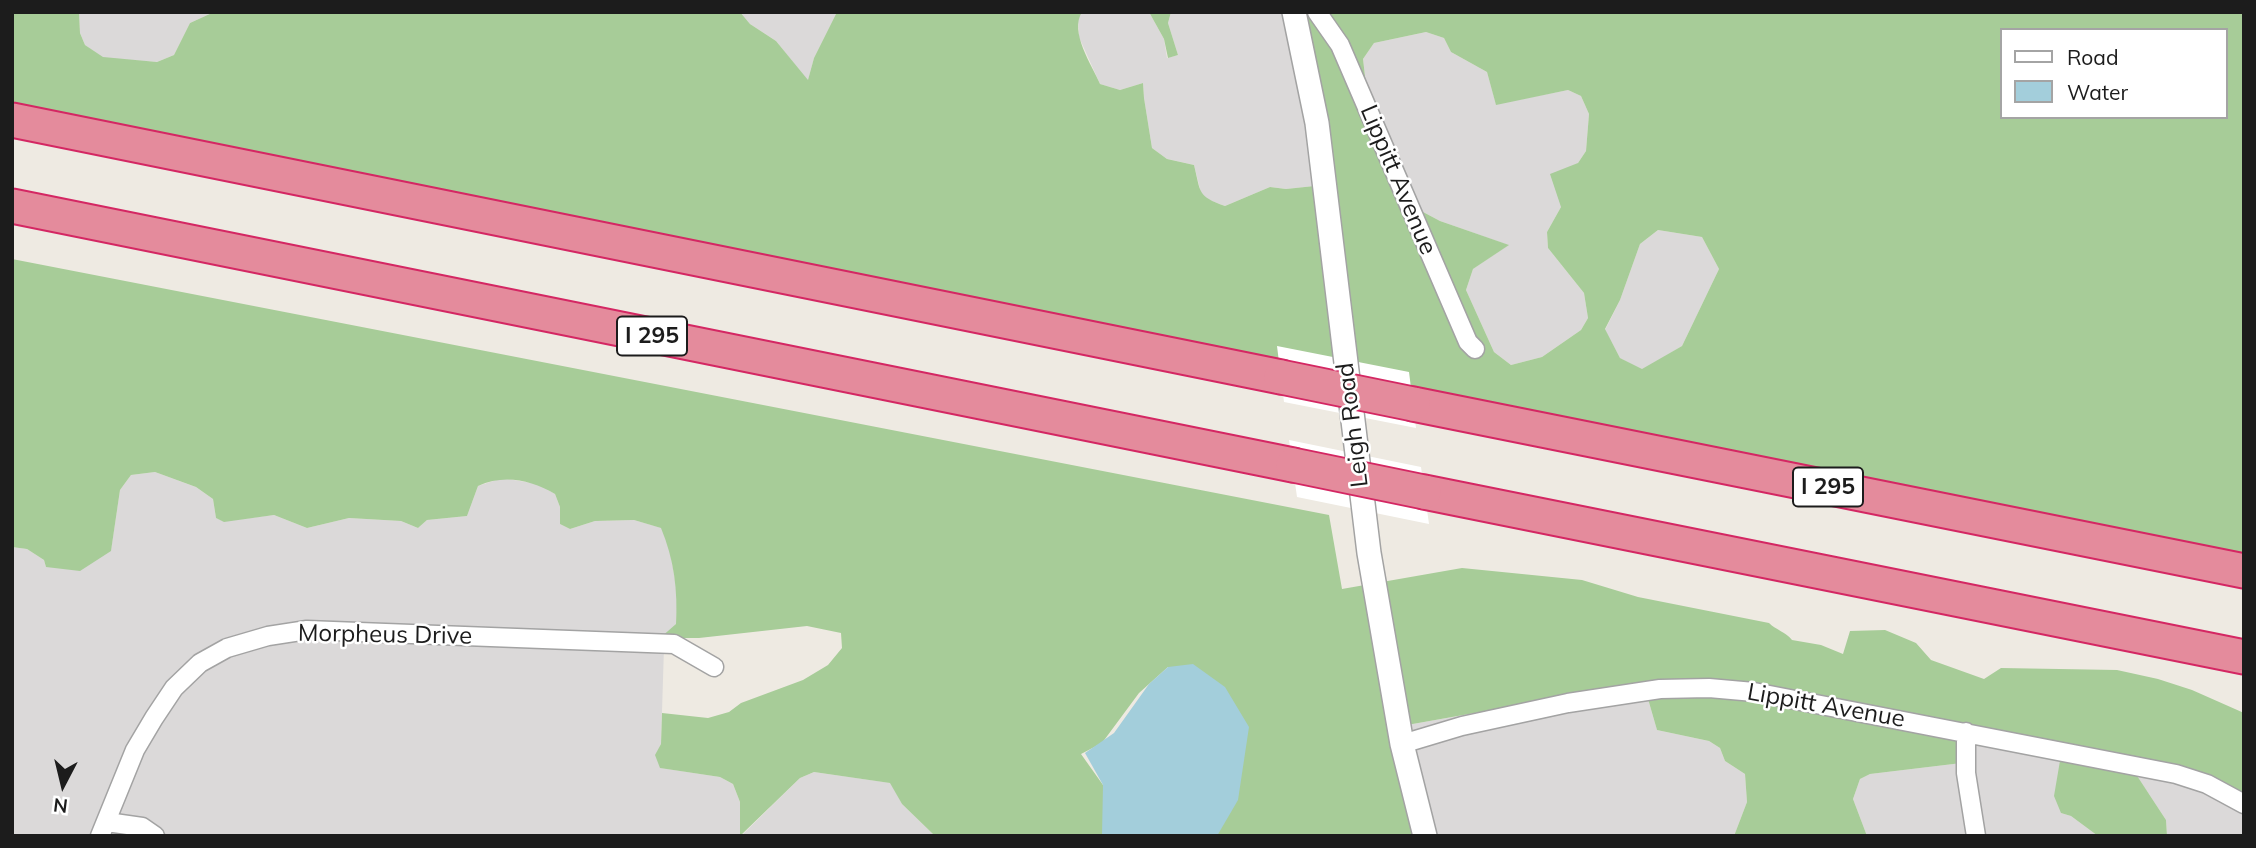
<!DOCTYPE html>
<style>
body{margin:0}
#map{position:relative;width:2256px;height:848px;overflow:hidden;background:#eeeae2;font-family:Mulish,sans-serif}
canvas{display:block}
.frame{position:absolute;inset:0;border:14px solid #1c1c1c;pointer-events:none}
.legend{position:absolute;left:2000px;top:28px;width:228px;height:91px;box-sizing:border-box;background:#fff;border:2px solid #a4a4a4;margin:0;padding:9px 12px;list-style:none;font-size:21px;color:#1c1c1c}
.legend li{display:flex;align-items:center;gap:14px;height:35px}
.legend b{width:35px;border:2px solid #a4a4a4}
.north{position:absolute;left:28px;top:750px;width:70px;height:70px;-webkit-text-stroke:5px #fff;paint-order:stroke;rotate:187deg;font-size:19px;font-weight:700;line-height:28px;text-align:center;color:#1c1c1c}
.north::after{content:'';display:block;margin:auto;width:24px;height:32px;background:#1c1c1c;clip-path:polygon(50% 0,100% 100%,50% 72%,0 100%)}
</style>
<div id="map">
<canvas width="2256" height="848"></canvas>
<div class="frame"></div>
<ul class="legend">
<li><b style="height:9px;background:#fff"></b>Road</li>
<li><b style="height:19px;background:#a3cedb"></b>Water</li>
</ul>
<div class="north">N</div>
</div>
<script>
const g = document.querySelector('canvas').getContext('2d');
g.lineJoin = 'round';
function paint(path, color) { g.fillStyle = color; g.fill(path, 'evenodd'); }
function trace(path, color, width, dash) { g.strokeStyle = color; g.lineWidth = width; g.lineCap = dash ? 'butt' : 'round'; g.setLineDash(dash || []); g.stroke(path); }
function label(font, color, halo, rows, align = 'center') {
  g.font = font + ' Mulish,sans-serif'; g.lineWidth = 5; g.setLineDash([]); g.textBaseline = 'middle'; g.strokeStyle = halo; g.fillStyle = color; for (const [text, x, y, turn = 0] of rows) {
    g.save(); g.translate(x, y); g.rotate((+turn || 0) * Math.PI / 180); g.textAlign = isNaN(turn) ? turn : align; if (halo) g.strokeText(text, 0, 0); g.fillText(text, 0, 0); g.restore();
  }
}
const residential = new Path2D(`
 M79 12H214L190 23 174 55 157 62 103 58 85 45 80 33Z
 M740 12H837L814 58 808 81 776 41 750 24Z
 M1082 12H1149L1164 39 1167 58 1178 55 1168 23 1171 12H1295L1324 185 1286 189 1270 187 1225 206 1206 199 1201 193 1194 165 1167 159 1152 148 1144 98 1143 83 1120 90 1100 84 1079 37 1078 18Z
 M1426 32 1444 38 1451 52 1487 72 1496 104 1568 90 1581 96 1589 114 1586 151 1578 163 1561 207 1547 232 1548 248 1584 293 1588 318 1581 330 1542 357 1511 365 1494 352 1466 290 1473 269 1508 245 1440 221 1408 204 1366 85 1363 59 1374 43Z
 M1658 230 1702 237 1719 269 1682 346 1642 370 1620 358 1605 330 1620 300 1640 244Z
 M155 472 196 487 213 499 216 518 224 521 274 515 307 528 349 518 401 521 418 528 427 520 467 516 478 486 502 478 538 484 555 494 560 507V524L570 529 595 521 634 520 662 528 670 550 678 598 676 624 664 647 661 744 656 755 661 768 720 777 733 784 740 802V836H12V547L27 549 44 560 46 567 111 550 120 490 131 475Z
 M1632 685H1644L1657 730 1709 741 1720 748 1725 761 1745 774 1747 802 1734 836H1430L1407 725Z
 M1970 738 2062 749 2061 813 2071 816 2098 836H1867L1853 799 1860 779 1870 774 1970 762Z
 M2127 761 2244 803V836H2167L2166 820Z
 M814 772 891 783 902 804 935 836H741L800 778Z`);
const forest = new Path2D(`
 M12 12H79L80 33 85 45 103 57 157 62 174 55 190 23 214 12H740L750 24 776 41 808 80 814 58 837 12H1082C1069 32 1092 65 1100 84L1120 90 1143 83 1144 98 1152 148 1167 159 1194 165C1201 193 1197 196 1225 206L1270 187 1286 189 1324 185 1295 12H2244V565L12 112ZM2002 30H2226V117H2002ZM1426 32 1444 38 1451 52 1487 72 1496 105 1568 90 1581 96 1589 114 1586 151 1578 163 1550 174 1561 207 1547 232 1548 248 1584 293 1588 318 1581 330 1542 357 1511 365 1494 352 1466 290 1473 269 1509 245 1440 221 1408 204 1366 85 1363 59 1374 43ZM1658 230 1702 237 1719 269 1682 346 1642 369 1620 358 1605 329 1620 300 1640 244Z
 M1149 12H1171L1168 23 1178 55 1168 58 1164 39Z
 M12 259 1329 515 1342 589 1462 568 1582 580 1638 597 1769 623C1776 630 1786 632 1792 640L1821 645 1843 654 1850 631 1885 630 1916 643 1931 660 1984 679 2001 668 2117 670 2158 679 2192 690 2244 713V803L2128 762 2166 820 2167 836H2098L2071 816 2061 813 2054 796 2062 749 1972 729 1970 762 1870 774 1860 779 1853 799 1867 836H1734L1747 802 1745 774 1725 761 1720 748 1709 741 1657 730 1644 685H1632L1407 725 1430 836H1217L1168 667 1139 693 1102 743 1081 754 1103 785 1105 836H935L902 804 890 783 814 772 800 778 740 836V802L733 784 720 777 660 768 655 755 661 744 662 713 708 718 729 712 741 703 803 680 828 665 842 648 841 633 807 626 699 638H660L676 624C678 591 674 559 661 528L634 520 595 521 570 529 560 524V507L555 494C531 480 504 474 478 486L467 516 427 520 418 528 401 521 349 518 307 528 274 515 224 522 216 518 213 499 196 487 155 472 131 475 120 490 111 551 80 571 46 567 44 560 27 549 12 547Z`);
const water = new Path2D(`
 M1193 664 1225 687 1249 727 1238 800 1217 836H1102L1103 785 1085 753 1114 733 1149 684 1168 667Z`);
const pier = new Path2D(`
 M1277 346 1409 372 1416 428 1284 402Z
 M1289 440 1421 467 1429 524 1297 497Z`);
const minor = new Path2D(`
 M1317 12 1340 45 1468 342 1475 349
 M1966 732V773L1976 836
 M1402 744 1462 726 1568 703 1660 689 1709 688 1754 692 2176 774 2207 784 2244 804
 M107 822 142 827 155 836
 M100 836 135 750 154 718 174 688 200 663 227 648 268 636 307 630 674 644 714 667`);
const tertiary = new Path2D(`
 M1294 12 1317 123 1369 553 1402 744 1425 836`);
const motorway = new Path2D(`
 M12 120 1281 377
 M12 206 1293 465
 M1413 404 2244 571
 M1424 492 2244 657`);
const motorwayBridge = new Path2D(`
 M1281 377 1413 404
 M1293 465 1424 492`);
const shields = [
 [652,336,70],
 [1828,487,70]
];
const shieldNames = [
 ["I 295",652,336],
 ["I 295",1828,487]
];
const streetNames = [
 ["Lippitt Avenue",1398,180,67],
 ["Leigh Road",1353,425,-97],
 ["Morpheus Drive",385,635,1],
 ["Lippitt Avenue",1826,706,10]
];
paint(residential, '#dbd9d9');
paint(forest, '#a7cc98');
paint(water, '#a3cedb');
paint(pier, '#fff');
trace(minor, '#a3a3a3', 21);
trace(tertiary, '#a3a3a3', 26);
trace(motorway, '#d42763', 37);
trace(minor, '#fff', 18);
trace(tertiary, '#fff', 23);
trace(motorway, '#e48b9c', 33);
trace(motorwayBridge, '#d42763', 37, []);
trace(motorwayBridge, '#e48b9c', 33);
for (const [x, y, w] of shields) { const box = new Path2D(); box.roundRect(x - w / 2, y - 19.5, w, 39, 5); g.fillStyle = '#fff'; g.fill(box); trace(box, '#1c1c1c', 2); }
label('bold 23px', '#1c1c1c', null, shieldNames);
label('24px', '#1c1c1c', '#fff', streetNames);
</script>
